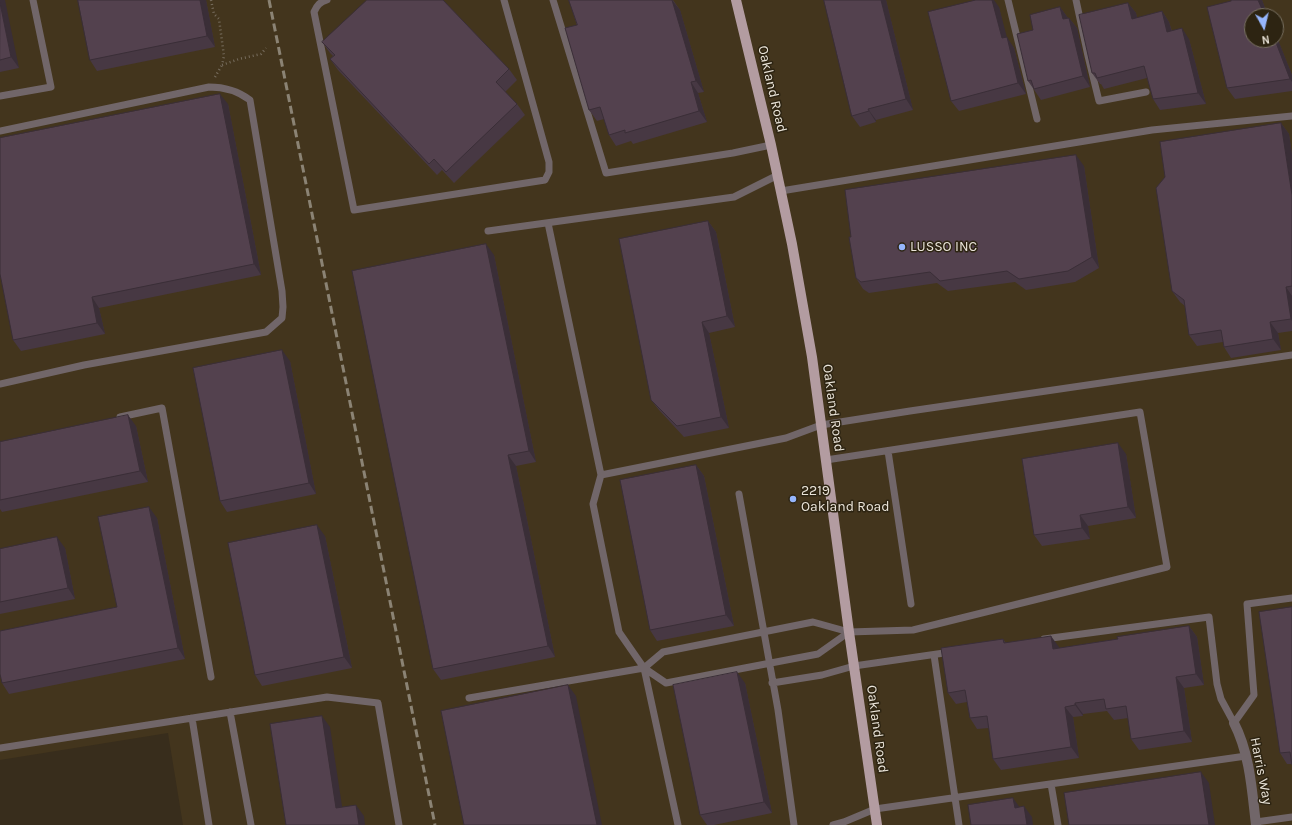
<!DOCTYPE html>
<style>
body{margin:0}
#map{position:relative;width:1292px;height:825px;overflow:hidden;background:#382d1c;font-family:Karla,sans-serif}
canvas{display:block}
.north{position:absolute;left:1244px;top:8px;width:40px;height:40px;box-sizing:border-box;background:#2d2412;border:1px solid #797162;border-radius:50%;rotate:172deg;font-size:11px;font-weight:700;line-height:16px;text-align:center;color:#eae4d9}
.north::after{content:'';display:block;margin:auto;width:14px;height:18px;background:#96b6fd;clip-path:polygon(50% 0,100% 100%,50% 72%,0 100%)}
</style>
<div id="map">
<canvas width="1292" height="825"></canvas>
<div class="north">N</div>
</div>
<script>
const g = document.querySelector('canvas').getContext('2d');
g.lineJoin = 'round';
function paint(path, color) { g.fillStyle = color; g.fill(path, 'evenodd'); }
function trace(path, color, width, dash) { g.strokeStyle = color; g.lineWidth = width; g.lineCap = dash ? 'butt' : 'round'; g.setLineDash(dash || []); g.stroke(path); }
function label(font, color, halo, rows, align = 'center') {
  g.font = font + ' Karla,sans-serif'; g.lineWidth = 3; g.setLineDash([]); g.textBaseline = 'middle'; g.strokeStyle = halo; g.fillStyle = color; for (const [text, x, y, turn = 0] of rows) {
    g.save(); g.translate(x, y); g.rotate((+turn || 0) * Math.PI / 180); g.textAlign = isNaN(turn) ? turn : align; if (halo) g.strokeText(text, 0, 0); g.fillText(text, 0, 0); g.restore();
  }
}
const built = new Path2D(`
 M0 0H1292V825H183L168 733 0 760ZM1252 16H1276V40H1252Z`);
const path = new Path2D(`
 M211 0 214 14 219 19 224 56 222 65 239 59 261 54 266 48
 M215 77 222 65`);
const lane = new Path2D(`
 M327 0C320 2 317 5 314 12L354 210 545 180 549 172V162L504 0
 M553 0 606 173 733 153 771 145
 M1008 0 1037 119
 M1076 0 1088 56 1099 101 1146 92
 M0 96 51 87 33 0
 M0 131 209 87C224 87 238 91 250 100L282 291 283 307 282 318 266 332 84 365 0 384
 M781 191 1152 130 1292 116
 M548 223 601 475 593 504 619 632 644 668 678 825
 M488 231 734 197 778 175
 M120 417 162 408 211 677
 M888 451 911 604
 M601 475 786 438 821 425 910 411 1292 355
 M739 494 778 710 794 825
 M1044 639 1209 617 1217 684 1221 699 1234 723 1254 695 1247 604 1292 598
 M934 655 959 825
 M644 668 666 683 818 654 849 632
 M772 683 822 675 854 666 951 652
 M469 698 644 668 663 652 813 622 849 632 913 630 1167 567 1140 412 826 460
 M230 712 251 825
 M192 718 209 825
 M0 748 327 697 378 703 399 825
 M1051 784 1058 825
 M1256 822 1292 817
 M833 825 844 822 875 809 1246 756`);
const street = new Path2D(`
 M1234 723C1250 754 1252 791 1256 825`);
const primary = new Path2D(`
 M736 0 771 145 792 244 812 357 849 632 877 825`);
const rail = new Path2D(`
 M269 0 435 825`);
const wall = new Path2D(`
 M0 0 19 68 0 72Z
 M78 0H206L215 47 97 71 90 60Z
 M569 0H673L680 10 704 92 698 93 707 122 633 144 631 141 616 146 609 135 604 119 597 121 589 110 577 25Z
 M824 0H886L913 110 876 120V122L860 127 852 116Z
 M1231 0H1262L1268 16H1252L1276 35 1292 75V91L1235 99 1227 88Z
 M1128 3 1136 13 1137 18 1162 11 1169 22 1172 31 1189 39 1206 104 1160 110 1153 99 1147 78 1104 89 1101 84H1100L1092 73Z
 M999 7 1006 37 1014 48 1026 94 959 111 951 101Z
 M1060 7 1068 18H1069L1077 28 1090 87 1041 100 1028 81 1033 30Z
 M322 42 509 69 517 80 505 92 517 104 525 115 454 183 442 170 437 175 338 70 330 59 333 56 330 53Z
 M228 104 261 275 99 308 105 334 21 351 13 340Z
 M1281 123 1289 134 1292 155V331L1278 333 1281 350 1231 358 1224 347 1223 342 1197 346 1189 335 1185 306 1180 302 1172 291Z
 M1084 166 1099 268 1075 282 1026 290 1015 282 948 291 937 283 869 293 863 289 856 278 851 237Z
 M708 221 716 232 735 327 709 333 729 428 684 437 659 410 651 400Z
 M494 255 536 462 516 466 555 657 441 680 433 669Z
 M290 361 316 494 227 512 220 501Z
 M136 426 148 482 2 512 0 509V442Z
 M1126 454 1136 518 1088 526 1090 539 1042 546 1034 535Z
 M696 465 704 476 734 626 657 641 650 630Z
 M157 518 185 659 9 694 2 683 117 607Z
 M325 536 352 668 262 686 255 675Z
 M65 548 75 599 0 614V549Z
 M1292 607V764H1287L1280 753Z
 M1189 626 1197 637 1204 685 1184 688 1192 742 1139 750 1131 739 1128 718 1114 720 1107 711 1083 714V716L1073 717 1079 758 1001 770 993 759 989 728 977 729 970 718 967 702 956 704 948 693 1003 639 1006 643 1059 647V648L1118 639Z
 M745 683 772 813 714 825H707L700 815Z`);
const shadedWall = new Path2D(`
 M0 0H5L19 68 11 57 0 3Z
 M200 0H206L215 47 207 36Z
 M672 0 680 10 704 92 696 81Z
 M881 0H886L913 110 906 99Z
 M992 0H994L999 7 1010 49 1002 38Z
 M1258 0H1262L1268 16H1265Z
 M1128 3 1136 13 1140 30 1132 19Z
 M1060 7 1068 18 1063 19Z
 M1162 11 1169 22 1175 43 1167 32Z
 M1069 18 1077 28 1090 87 1083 76Z
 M1182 28 1189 39 1206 104 1198 93Z
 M1276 35 1292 75V82L1290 79 1275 40H1276Z
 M1007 37 1014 48 1026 94 1018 83Z
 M691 82 698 93 707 122 699 111Z
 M220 94 228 104 261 275 254 264Z
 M868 109 876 120V122L869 111Z
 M1281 123 1289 134 1292 155V195Z
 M1076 155 1084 166 1099 268 1092 257Z
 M708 221 716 232 735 327 727 316Z
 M486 244 494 255 536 462 529 451Z
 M1286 287 1292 296V321L1291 319Z
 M92 297 99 308 105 334 97 323Z
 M702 322 709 333 729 428 721 417Z
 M1270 322 1278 333 1281 350 1273 339Z
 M282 350 290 361 316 494 309 483Z
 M128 415 136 426 148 482 140 471Z
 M1118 443 1126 454 1136 518 1128 507Z
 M508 455 516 466 555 657 548 646Z
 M696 465 704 476 734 626 726 615Z
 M149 507 157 518 185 659 178 648Z
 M1080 515 1088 526 1090 539 1082 528Z
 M317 525 325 536 352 668 344 657Z
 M57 537 65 548 75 599 68 588Z
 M1189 626 1197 637 1204 685 1196 674Z
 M1051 636 1059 647 1060 660 1053 649Z
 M737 672 745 683 772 813 764 802Z
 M1176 677 1184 688 1192 742 1184 731Z
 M568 685 576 696 602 825H597Z
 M1075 703 1083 714V716L1075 705Z
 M1065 707 1073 717 1079 758 1071 747Z
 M322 716 330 727 344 819 336 808Z
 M1201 772 1209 783 1215 825H1209Z
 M1013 798 1021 809 1015 808Z
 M356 805 364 816 365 825H359Z
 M1024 806 1032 817 1033 825H1027Z`);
const building = new Path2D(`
 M78 0H200L207 36 90 60Z
 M367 0H443L509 69 496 82 517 104 446 172 434 159 429 164 330 59 335 55 322 42Z
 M569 0H672L696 81 691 82 699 111 625 133V130L609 135 600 107 589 110 565 28 577 25Z
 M824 0H881L906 99 868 109 869 111 852 116Z
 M976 0H992L1002 38 1007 37 1018 83 951 101 928 12Z
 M1231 0H1258L1265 16H1252V40H1275L1290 79 1227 88 1207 7 1231 1Z
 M0 3 11 57 0 60Z
 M1128 3 1132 19 1162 11 1167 32 1182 28 1198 93 1153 99 1144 66 1097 78 1095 73H1092L1079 15Z
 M1060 7 1063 19 1069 18 1083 76 1034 89 1031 80 1028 81 1017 34 1033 30 1030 15Z
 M220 94 254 264 92 297 97 323 13 340 0 274V138Z
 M1281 123 1292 195V286L1286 287 1291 319 1270 322 1273 339 1224 347 1221 330 1189 335 1184 300 1172 291 1156 188 1165 177 1160 142Z
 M1076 155 1092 257 1068 271 1019 279 1007 271 940 281 930 272 861 282 856 278 849 237H851L845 190Z
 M708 221 727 316 702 322 721 417 677 426 651 400 619 239Z
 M486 244 529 451 508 455 548 646 433 669 352 271Z
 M282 350 309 483 220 501 193 368Z
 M128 415 140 471 0 500V442Z
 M1118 443 1128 507 1080 515 1082 528 1034 535 1022 459Z
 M696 465 726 615 650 630 620 480Z
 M149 507 178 648 2 683 0 674V631L117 607 98 517Z
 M317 525 344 657 255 675 228 543Z
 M57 537 68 588 0 602V549Z
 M1292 607V765L1290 752 1280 753 1259 612Z
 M1189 626 1196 674 1176 677 1184 731 1131 739 1126 706 1106 709 1104 699 1075 703V705L1065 707 1071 747 993 759 987 716 970 718 965 690 948 693 941 648 1003 639 1004 643 1051 636 1053 649 1118 639 1117 637Z
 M737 672 764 802 700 815 673 685Z
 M568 685 597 825H464L441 711Z
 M322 716 336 808 356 805 359 825H286L270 724Z
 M1201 772 1209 825H1069L1064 793Z
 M1013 798 1015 808 1024 806 1027 825H971L968 805Z`);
const markers = [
 [902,247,4,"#96b6fd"],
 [793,499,4,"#96b6fd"]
];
const streetNames = [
 ["Oakland Road",772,89,77],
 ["Oakland Road",833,408,82],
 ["Oakland Road",877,729,82],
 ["Harris Way",1261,771,79]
];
const poiNames = [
 ["LUSSO INC",910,247],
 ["2219",801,491],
 ["Oakland Road",801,507]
];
paint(built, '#43351d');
trace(path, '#776d5e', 2.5, [1, 3]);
trace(lane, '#716669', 7);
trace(street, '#716669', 10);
trace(primary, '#b39ca1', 10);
trace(rail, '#8b8374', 3, [8, 4]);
paint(wall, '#473843');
paint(shadedWall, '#3a2e37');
paint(building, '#53414e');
trace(building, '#3a2e37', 1);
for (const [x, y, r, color] of markers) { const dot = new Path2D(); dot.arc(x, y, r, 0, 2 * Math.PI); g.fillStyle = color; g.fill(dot); trace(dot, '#2d2412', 1.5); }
label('14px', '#eae4d9', '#2d2412', streetNames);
label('14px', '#eae4d9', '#2d2412', poiNames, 'left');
</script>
